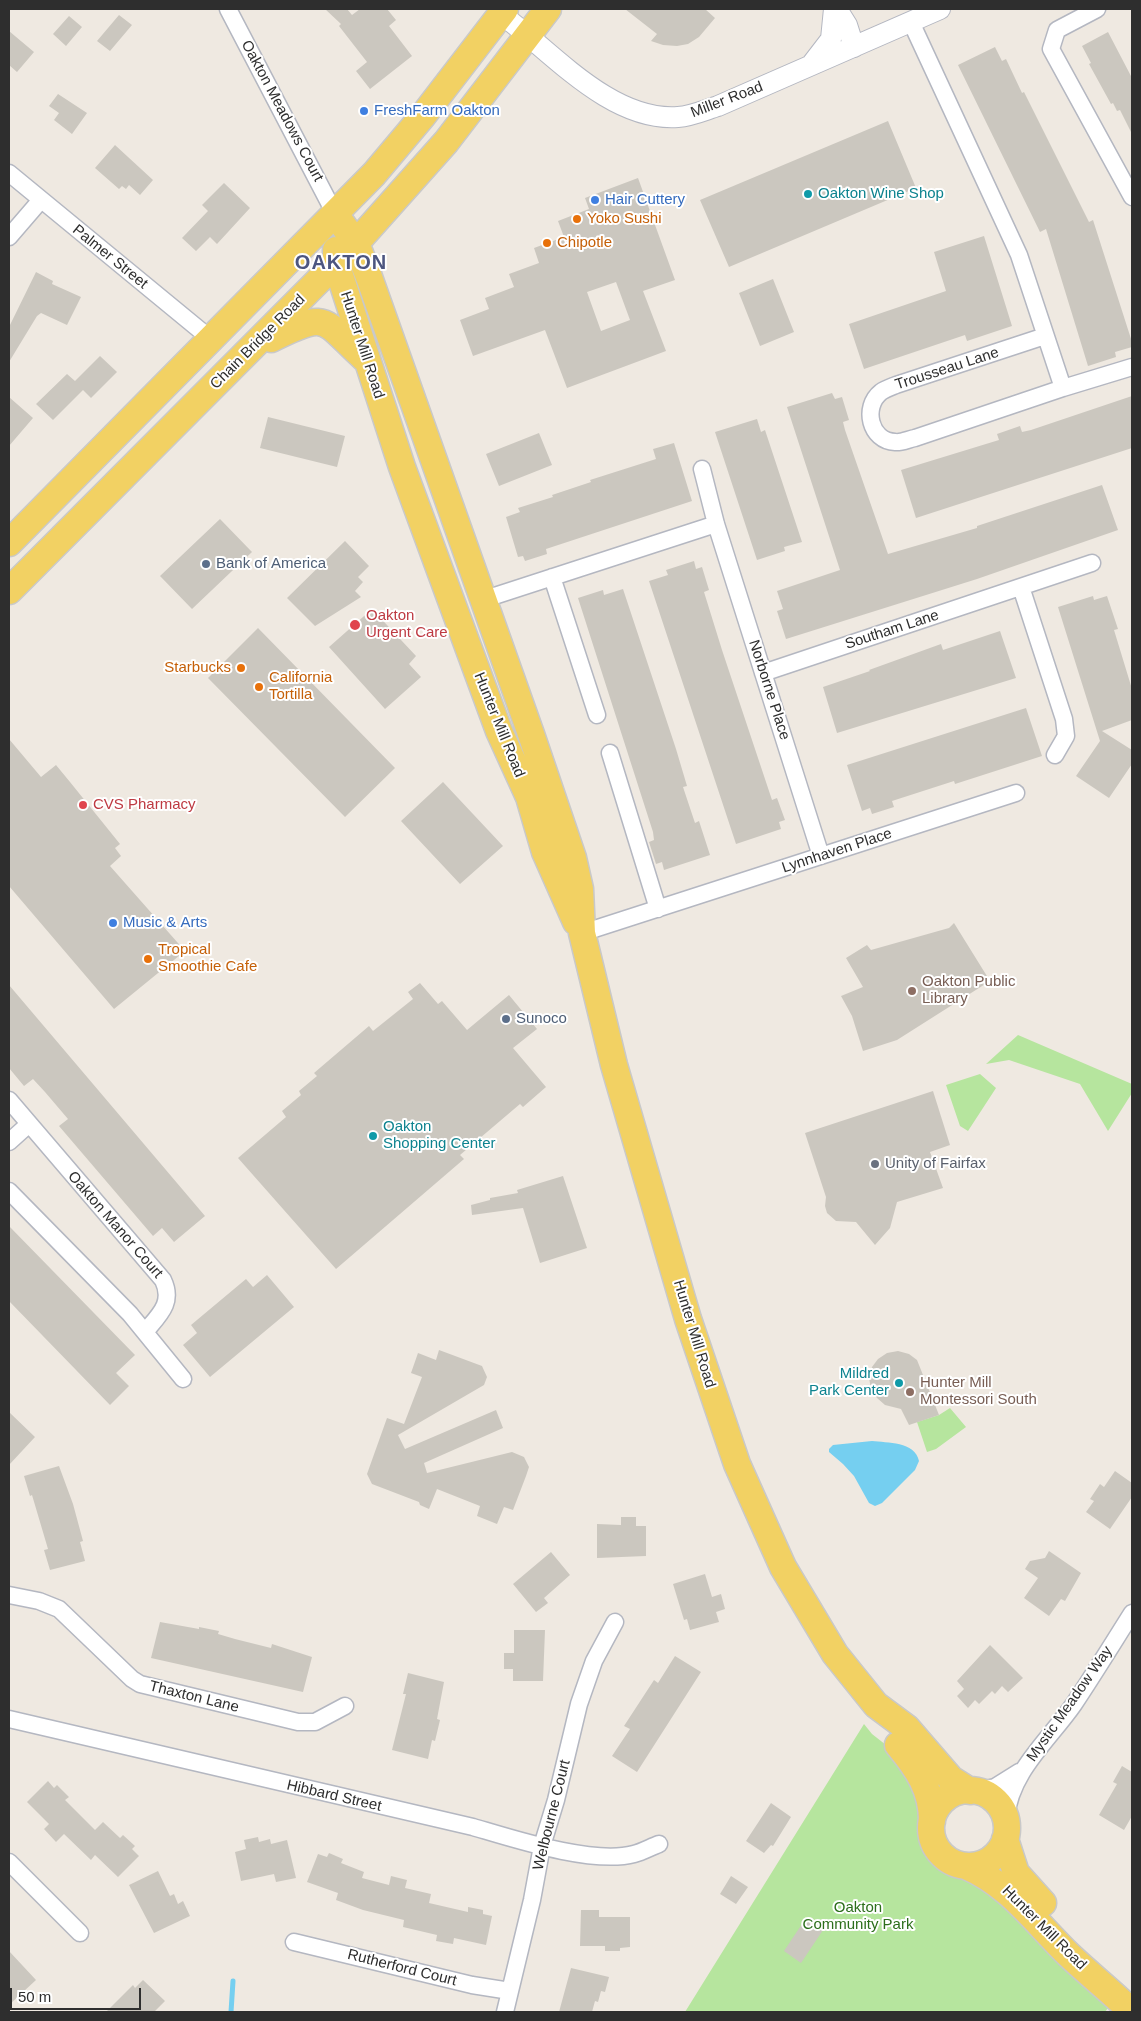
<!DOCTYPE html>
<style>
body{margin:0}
#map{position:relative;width:1141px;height:2021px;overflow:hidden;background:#efe9e1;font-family:Arial,sans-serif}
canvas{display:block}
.frame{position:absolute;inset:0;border:10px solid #2e2e2e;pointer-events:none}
.scale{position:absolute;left:10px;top:1988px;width:131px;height:22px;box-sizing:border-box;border:2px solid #2e2e2e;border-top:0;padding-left:6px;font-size:15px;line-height:18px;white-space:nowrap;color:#2e2e2e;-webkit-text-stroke:4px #fff;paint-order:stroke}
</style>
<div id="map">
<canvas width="1141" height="2021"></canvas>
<div class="frame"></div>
<div class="scale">50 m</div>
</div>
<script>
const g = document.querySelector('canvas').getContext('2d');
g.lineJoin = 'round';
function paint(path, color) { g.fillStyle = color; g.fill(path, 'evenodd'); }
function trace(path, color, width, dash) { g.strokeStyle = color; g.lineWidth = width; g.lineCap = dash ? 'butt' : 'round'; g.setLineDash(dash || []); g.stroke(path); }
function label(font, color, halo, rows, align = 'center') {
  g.font = font + ' Arial,sans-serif'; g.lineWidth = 4; g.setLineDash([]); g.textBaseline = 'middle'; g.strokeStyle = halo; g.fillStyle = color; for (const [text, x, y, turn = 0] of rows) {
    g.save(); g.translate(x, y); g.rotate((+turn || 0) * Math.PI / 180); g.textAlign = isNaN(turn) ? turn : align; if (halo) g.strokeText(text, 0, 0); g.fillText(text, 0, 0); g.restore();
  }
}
const green = new Path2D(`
 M1018 1035 1132 1084V1093L1108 1131 1080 1084 1009 1060 986 1064Z
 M980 1074 996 1088 968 1131 960 1126 946 1085Z
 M950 1408 966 1427 936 1449 927 1452 917 1422 939 1415Z
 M864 1724 872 1734 900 1756 925 1812 922 1842 936 1860 951 1871 968 1874 999 1889 1108 2008 1105 2012H685Z`);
const water = new Path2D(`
 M872 1441C887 1443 915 1441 919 1461L915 1470 882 1503 875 1506 869 1503 854 1476 843 1464 829 1452V1449L833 1445Z`);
const stream = new Path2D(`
 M231 2012 233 1981`);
const building = new Path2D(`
 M325 9H347L352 15 360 9H387L396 20 389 26 412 56 370 89 356 71 367 62 339 26 341 24Z
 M625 9H705L715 18 699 37 688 44 677 46 663 45 651 41 657 34Z
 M119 15 132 25 110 51 97 41Z
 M69 16 82 27 66 46 53 34Z
 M9 31 34 52 17 72 9 65Z
 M1108 32 1132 78V134L1120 110 1117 111 1113 103 1111 104 1089 64 1091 63 1082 46Z
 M995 47 1002 61 1006 59 1022 93 1024 92 1089 222 1093 220 1132 342V347L1115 352 1116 357 1088 366 1046 229 1040 232 958 65Z
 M58 94 87 113 72 134 54 120 59 113 49 106Z
 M888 121 916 188 729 267 700 200Z
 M115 145 153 180 140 195 129 185 126 189 122 186 119 189 95 168Z
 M638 178 675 280 643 291 666 351 567 388 545 330 473 356 460 320 489 309 485 298 514 287 509 274 539 263 534 248 564 237 558 221 589 209 585 198ZM616 282 630 320 601 331 587 292Z
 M224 183 250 208 217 244 210 237 196 251 182 238 208 211 202 205Z
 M984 236 1012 326 967 341 965 335 864 369 849 324 946 291 934 252Z
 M36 272 53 281 52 284 81 297 67 325 41 313 37 316 9 362V327Z
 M773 279 794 332 760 346 739 293Z
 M100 356 117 372 91 398 83 390 53 420 36 404 67 374 75 381Z
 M832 393 835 399 842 397 849 420 843 422 845 430 888 554 977 528V526L1102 485 1118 530 977 579 786 639 777 611 783 609 777 591 840 570 787 407Z
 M1132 396V448L916 518 901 470 999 440 997 434 1020 426 1022 432 1031 430Z
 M9 397 33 418 9 446Z
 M268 417 345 436 337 467 260 448Z
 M757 419 761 432 765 430 802 542 784 547 785 551 757 560 715 432Z
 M539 433 552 465 499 486 486 454Z
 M674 443 692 501 546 549 547 554 525 561 523 556 518 557 506 517 520 512 518 508 553 497 552 495 591 482 590 480 656 459 653 449Z
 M220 519 252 552 192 609 160 576Z
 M345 541 369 566 358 577 363 582 355 591 361 597 315 626 287 598Z
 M694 561 696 569 702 567 709 590 704 592 722 650 772 800 777 798 785 820 779 822 781 829 736 844 649 581 668 575 666 570Z
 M623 589 676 749 687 786 683 787 695 823 699 821 710 855 664 870 662 862 656 864 649 842 654 840 653 832 578 598 603 590 604 595Z
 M1093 596 1094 600 1107 596 1118 629 1114 630 1132 689V720L1102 731 1132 750V764L1109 798 1076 776 1100 741 1058 607Z
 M372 609 416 656 409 664 421 677 385 709 329 647Z
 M258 628 395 768 345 817 208 678Z
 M1000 631 1016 678 837 733 823 687 870 671 869 670 941 644 943 650Z
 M1026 708 1042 756 955 784 954 781 892 801 894 807 872 814 870 808 862 811 847 765Z
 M9 739 41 777 56 765 70 782 120 844 115 848 121 856 110 866 185 951 114 1009 9 886Z
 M443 782 503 846 460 884 401 821Z
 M954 923 990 981 897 1040 863 1051 852 1016 841 996 863 987 846 958 867 945 871 950 949 928Z
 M420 983 438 1004 442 1001 467 1030 509 995 537 1029 513 1048 546 1087 523 1107 520 1104 460 1155 464 1159 336 1269 238 1158 286 1117 282 1111 301 1095 299 1091 317 1076 314 1073 369 1026 373 1031 413 999 408 992Z
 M9 985 205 1216 174 1242 162 1228 153 1236 59 1126 68 1119 45 1092 33 1079 24 1086 9 1068Z
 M933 1091 950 1145 930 1152 943 1188 897 1202 890 1228 875 1245 856 1222 836 1221 827 1213 825 1206 826 1197 805 1133Z
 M563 1176 587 1248 540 1263 523 1208 472 1215 471 1205 490 1200V1198L518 1193 517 1190Z
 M9 1226 135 1355 116 1373 129 1386 110 1405 9 1301Z
 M267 1275 294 1307 210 1377 183 1345 197 1333 191 1325 246 1279 253 1287Z
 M439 1350 482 1366 487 1377 484 1385 398 1435 405 1449 496 1410 503 1428 424 1463 427 1473 512 1452 524 1457 529 1467 526 1476 513 1510 504 1507 497 1524 477 1516 480 1506 437 1489 429 1509 420 1505 419 1502 372 1484 367 1474 387 1418 404 1424 422 1377 411 1373 418 1353 436 1360Z
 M898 1351 909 1354 917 1360 939 1415 909 1425 901 1409 885 1405 877 1398 871 1389 869 1378 872 1367 878 1359 887 1353Z
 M9 1412 35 1437 9 1465Z
 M59 1466 73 1504 83 1541 80 1542 85 1561 50 1570 44 1550 48 1549 32 1495 30 1496 24 1476Z
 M1115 1471 1132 1483V1497L1110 1529 1086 1512 1094 1501 1090 1499 1100 1484 1104 1487Z
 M621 1517H636V1526H646V1556L597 1558V1524L621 1525Z
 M1049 1551 1081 1573 1065 1601 1061 1599 1049 1616 1024 1598 1038 1578 1025 1569 1030 1561 1045 1558Z
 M551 1552 570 1575 544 1598 548 1603 536 1612 513 1584Z
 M705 1574 712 1597 721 1594 725 1609 716 1612 719 1622 690 1630 687 1619 684 1620 673 1584Z
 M160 1622 199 1629V1627L219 1631 218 1634 235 1639 271 1648 272 1644 312 1657 303 1692 151 1658Z
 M514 1630H545L543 1681H513V1669H504V1653H514Z
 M990 1645 1023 1678 1008 1692 1002 1686 995 1694 992 1691 979 1704 975 1700 968 1708 957 1696 964 1689 957 1681Z
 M675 1656 701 1672 637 1772 612 1756 630 1729 624 1726 654 1680 658 1683Z
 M408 1673 444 1682 437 1719 440 1720 435 1741 432 1740 428 1759 392 1750 406 1694H403Z
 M1122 1766 1132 1772V1816L1124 1830 1099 1815 1117 1784 1113 1782Z
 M48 1781 54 1788 57 1785 69 1797 65 1800 95 1830 103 1822 120 1838 123 1835 135 1846 132 1849 139 1856 118 1877 95 1855 91 1860 64 1834 56 1842 44 1829 49 1824 27 1802Z
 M771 1803 791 1817 773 1846 771 1845 764 1853 746 1841Z
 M258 1837 259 1842 270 1839 271 1844 287 1840 296 1878 276 1882 274 1874 241 1881 235 1852 246 1849 244 1840Z
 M329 1853 343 1859 341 1863 364 1872 362 1878 389 1885 391 1876 407 1880 405 1888 431 1894 429 1903 468 1912V1907L483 1910V1914L492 1916 486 1945 454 1938 453 1944 436 1941 437 1935 403 1927 404 1920 363 1910 336 1900 338 1893 307 1882 318 1854 327 1857Z
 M158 1871 170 1896 174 1894 178 1904 183 1901 190 1916 154 1933 129 1885Z
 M731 1876 748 1887 736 1904 720 1894Z
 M581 1910H599V1917H630V1947L620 1948V1951H605V1946H580Z
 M806 1918 823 1930 801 1963 784 1951Z
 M9 1951 36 1980 9 2005Z
 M571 1968 609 1977 605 1992 601 1991 598 2002 595 2001 592 2012H559Z
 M143 1980 165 2001 154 2012H106L133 1985 135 1988Z`);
const minor = new Path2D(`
 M228 9 335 214
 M1097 9 1057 30 1051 49 1132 197
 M911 22 1019 255 1063 388
 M9 173 212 340
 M9 237 40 201
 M1045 336 896 385C891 387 885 389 881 392 862 407 870 441 895 442 901 443 909 439 915 438L1063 388 1132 367
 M702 469 716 524 821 856
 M552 577 597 715
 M1021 587 1064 719 1066 736 1055 755
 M482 600 716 524
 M763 673 1092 563
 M610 753 658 909
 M582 933 1016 793
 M9 1100 163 1280C174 1303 159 1315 145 1332
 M9 1142 29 1124
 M9 1191 130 1314 183 1379
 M9 1595 39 1601 59 1609 132 1679 140 1684 298 1722H315L345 1706
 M9 1719 473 1827C514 1839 593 1865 634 1854 642 1852 651 1847 659 1844
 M975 1791 995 1787 1019 1772
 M1006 1818C1010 1772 1049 1740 1074 1704 1094 1674 1113 1643 1132 1613
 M9 1862 80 1933
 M294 1942 472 1985 510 1991
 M505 2012 532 1900 542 1846 556 1800 579 1704 594 1661 615 1622`);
const tertiary = new Path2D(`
 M837 9 847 25 854 47
 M501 14C552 52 611 122 678 117 692 116 705 110 718 106L940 9
 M811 65 831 39 834 9`);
const primary = new Path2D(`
 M335 214 356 243 369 277 531 734 573 858 580 889 582 933 614 1065 688 1319 737 1464 783 1567 835 1654 876 1705 907 1728 951 1779 970 1791
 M336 250V263L402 467 499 731 529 797 545 852 576 922
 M271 339C329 310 321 319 364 358
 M9 543 374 174 422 117 505 9
 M9 591 356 243 446 142 548 9
 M898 1745C917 1768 932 1789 932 1821
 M931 1828a38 38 0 1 1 76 0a38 38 0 1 1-76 0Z
 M1005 1839 1016 1873 1043 1903
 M966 1866C1010 1885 1035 1922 1069 1955 1090 1975 1112 1992 1132 2012`);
const markers = [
 [364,111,5,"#3f7fe0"],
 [808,194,5,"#0f9aa8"],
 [595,200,5,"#3f7fe0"],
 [577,219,5,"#e8710a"],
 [547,243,5,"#e8710a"],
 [206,564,5,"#5c6f8a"],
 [355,625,6,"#e0444e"],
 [241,668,5,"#e8710a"],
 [259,687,5,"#e8710a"],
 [83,805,5,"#e0444e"],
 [113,923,5,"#3f7fe0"],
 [148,959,5,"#e8710a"],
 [912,991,5,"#8d6e63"],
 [506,1019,5,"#5c6f8a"],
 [373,1136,5,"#0f9aa8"],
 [875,1164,5,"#6b7280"],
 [899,1383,5,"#0f9aa8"],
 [910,1392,5,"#8d6e63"]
];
const streetNames = [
 ["Miller Road",727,100,-21],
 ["Oakton Meadows Court",282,111,62],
 ["Palmer Street",110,257,39],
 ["Chain Bridge Road",258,342,-45],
 ["Hunter Mill Road",362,345,72],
 ["Trousseau Lane",947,369,-18],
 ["Southam Lane",892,630,-18],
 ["Norborne Place",769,690,72],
 ["Hunter Mill Road",499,725,68],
 ["Lynnhaven Place",837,851,-18],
 ["Oakton Manor Court",115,1225,49],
 ["Hunter Mill Road",694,1334,73],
 ["Thaxton Lane",194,1697,14],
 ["Mystic Meadow Way",1070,1704,-55],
 ["Hibbard Street",334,1796,13],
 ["Welbourne Court",552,1815,-76],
 ["Hunter Mill Road",1044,1928,45],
 ["Rutherford Court",402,1968,14]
];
const shopNames = [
 ["FreshFarm Oakton",374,111],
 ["Hair Cuttery",605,200],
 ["Music & Arts",123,923]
];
const cultureNames = [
 ["Oakton Wine Shop",818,194],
 ["Oakton",383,1127],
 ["Shopping Center",383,1144],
 ["Mildred",889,1374,"right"],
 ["Park Center",889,1391,"right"]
];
const foodNames = [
 ["Yoko Sushi",587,219],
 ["Chipotle",557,243],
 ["Starbucks",231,668,"right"],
 ["California",269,678],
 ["Tortilla",269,695],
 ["Tropical",158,950],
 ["Smoothie Cafe",158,967]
];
const serviceNames = [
 ["Bank of America",216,564],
 ["Sunoco",516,1019]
];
const healthNames = [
 ["Oakton",366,616],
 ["Urgent Care",366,633],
 ["CVS Pharmacy",93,805]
];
const educationNames = [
 ["Oakton Public",922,982],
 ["Library",922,999],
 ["Hunter Mill",920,1383],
 ["Montessori South",920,1400]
];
const worshipNames = [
 ["Unity of Fairfax",885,1164]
];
const parkNames = [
 ["Oakton",858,1908],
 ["Community Park",858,1925]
];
const districtNames = [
 ["OAKTON",341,263]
];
paint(green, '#b6e59e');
paint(water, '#75cff0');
trace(stream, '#75cff0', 5);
paint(building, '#cbc7bf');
trace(minor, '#b4b7c1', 19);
trace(tertiary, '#b4b7c1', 22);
trace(primary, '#c9c9c9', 29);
trace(minor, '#fff', 16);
trace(tertiary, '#fff', 20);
trace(primary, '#f2d163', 26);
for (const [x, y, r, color] of markers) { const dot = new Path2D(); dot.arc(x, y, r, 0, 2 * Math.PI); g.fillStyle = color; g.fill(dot); trace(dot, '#fff', 2); }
label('15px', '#2e2e2e', '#fff', streetNames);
label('15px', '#366cbe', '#fff', shopNames, 'left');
label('15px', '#0d838f', '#fff', cultureNames, 'left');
label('15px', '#c56008', '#fff', foodNames, 'left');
label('15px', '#4e5e75', '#fff', serviceNames, 'left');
label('15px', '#be3a42', '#fff', healthNames, 'left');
label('15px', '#785e54', '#fff', educationNames, 'left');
label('15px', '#5b616d', '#fff', worshipNames, 'left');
label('15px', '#2c6e1b', '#fff', parkNames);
g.letterSpacing = '1px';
label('bold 20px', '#4d5680', '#fff', districtNames);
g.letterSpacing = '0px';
</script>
